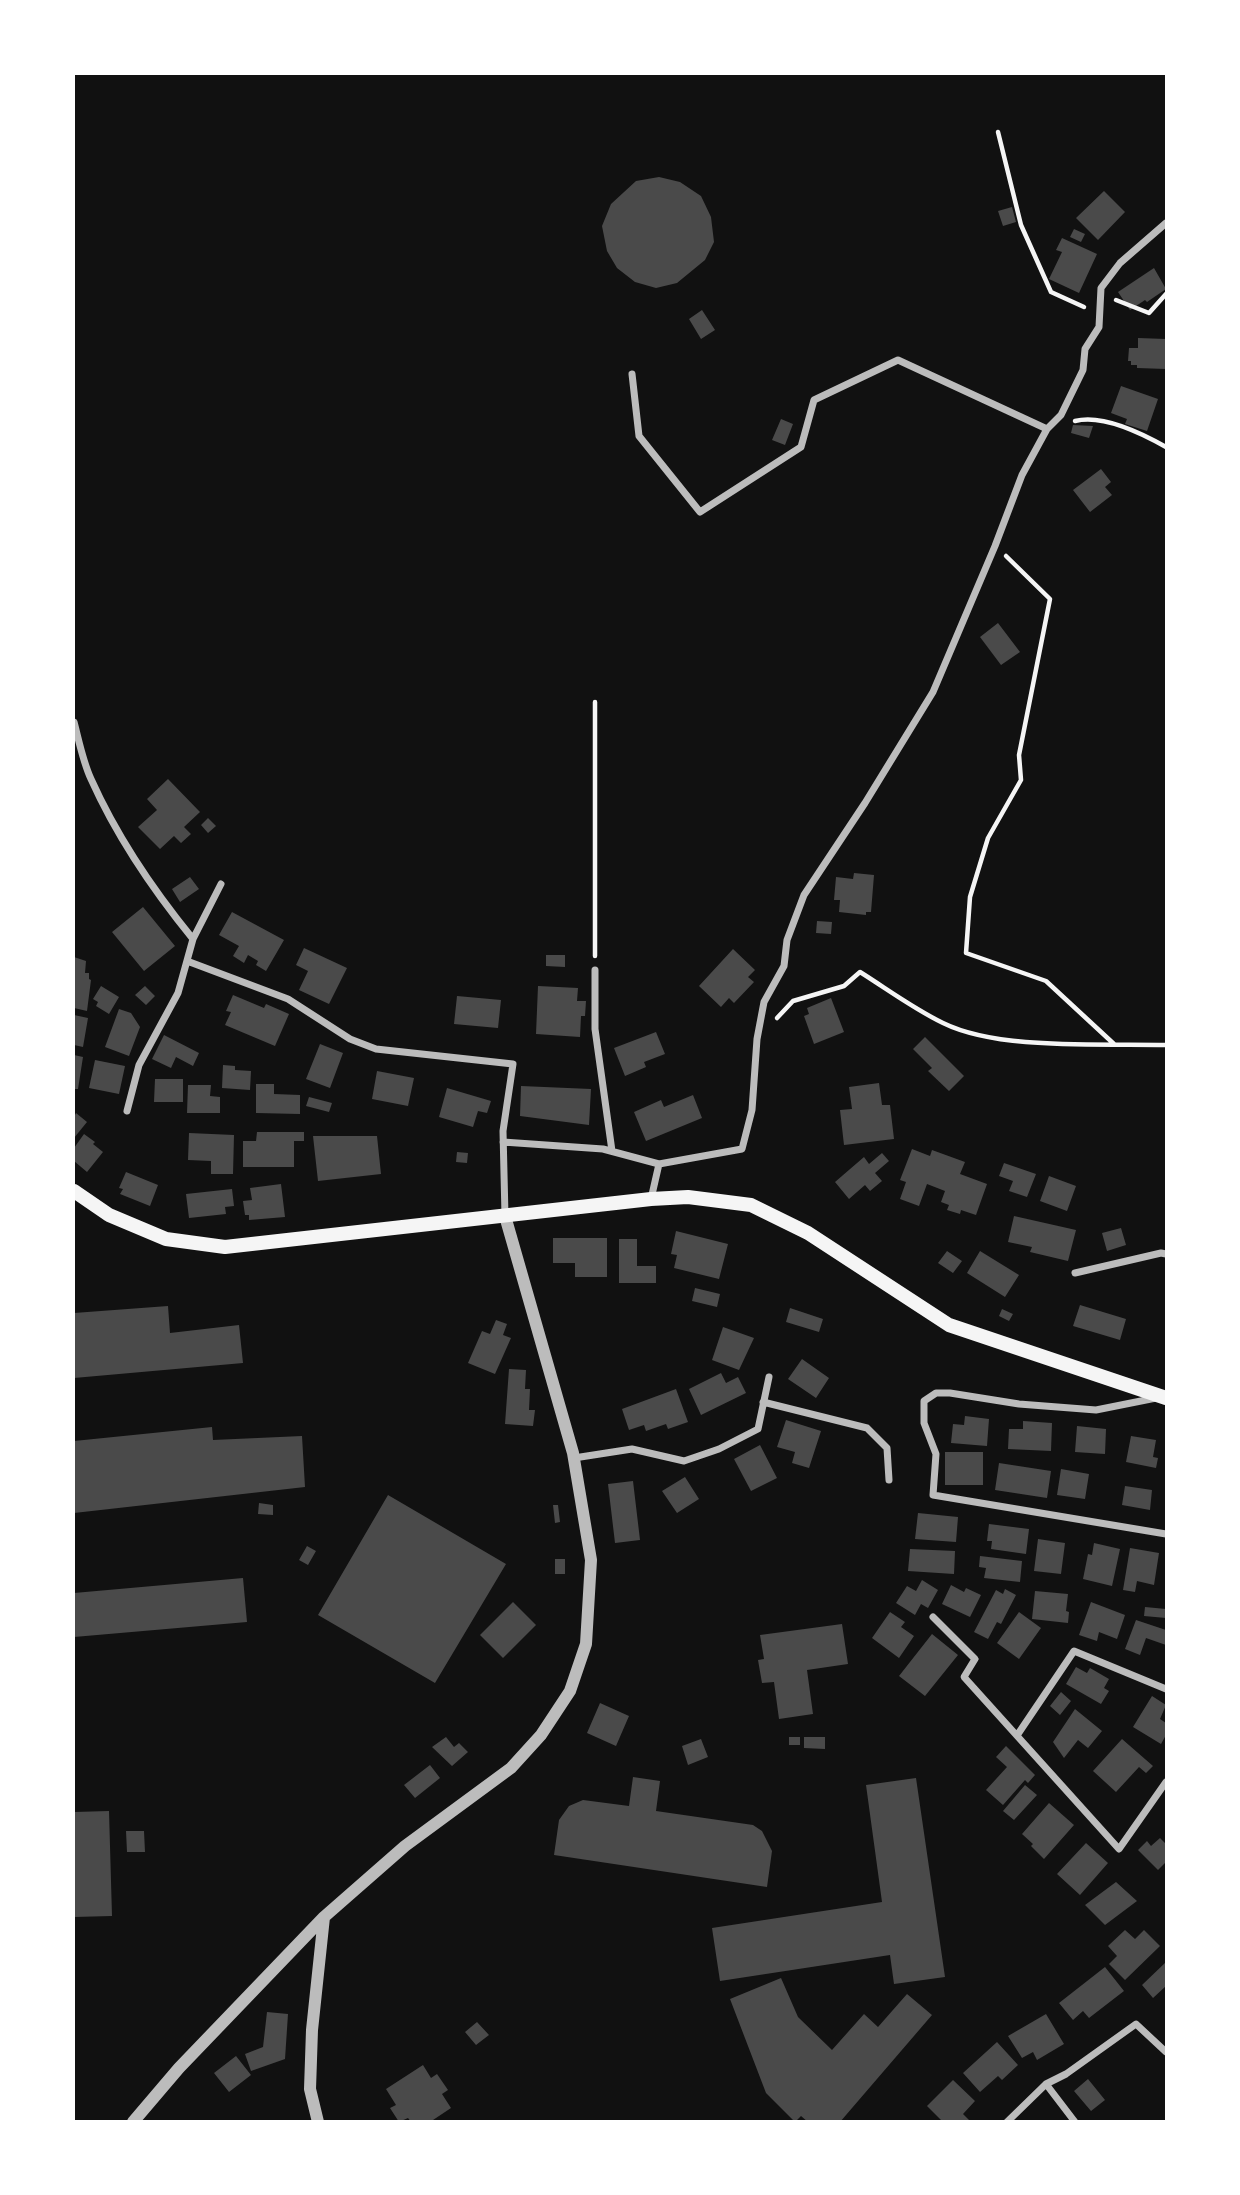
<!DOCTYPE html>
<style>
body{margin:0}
#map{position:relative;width:1240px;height:2195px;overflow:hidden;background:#111;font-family:Raleway,sans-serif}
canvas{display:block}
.frame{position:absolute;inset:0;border:75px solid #fff;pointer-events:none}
</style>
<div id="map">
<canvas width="1240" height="2195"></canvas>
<div class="frame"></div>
</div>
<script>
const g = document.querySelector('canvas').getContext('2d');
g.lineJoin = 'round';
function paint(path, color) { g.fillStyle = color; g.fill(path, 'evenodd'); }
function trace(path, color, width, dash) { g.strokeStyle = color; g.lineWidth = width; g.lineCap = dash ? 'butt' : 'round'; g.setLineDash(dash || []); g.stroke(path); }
const building = new Path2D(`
 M659 177 680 182 701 196 711 217 714 242 705 260 677 283 656 288 635 282 617 268 607 251 602 226 611 204 636 181Z
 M1104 191 1125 212 1098 240 1076 218Z
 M1012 207 1016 222 1003 226 998 211Z
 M1074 229 1085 234 1081 242 1070 237Z
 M1062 238 1097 254 1079 293 1049 279 1062 252 1056 250Z
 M1154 268 1166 289 1147 302 1145 300 1130 310 1118 292Z
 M702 310 715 330 701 339 689 319Z
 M1138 338 1166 339V369L1137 368V365H1131V361H1128L1129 348H1138Z
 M1121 386 1158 399 1147 431 1125 424 1127 419 1111 413Z
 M781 419 793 424 785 445 772 440Z
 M1073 425 1093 426 1089 438 1071 433Z
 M1101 469 1111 482 1105 487 1112 495 1090 512 1073 490Z
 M998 623 1020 652 1001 665 980 637Z
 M168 779 200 812 184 827 191 834 181 843 174 836 160 849 138 827 157 810 147 799Z
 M208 818 216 826 208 833 201 825Z
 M854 873 874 875 871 912H866V915L839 912 840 900H834L836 877 853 879Z
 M190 877 199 889 180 902 172 889Z
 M143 907 175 946 144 971 112 932Z
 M232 912 284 940 266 971 256 965 258 961 248 955 244 963 233 956 239 946 219 935Z
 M817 921 832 922 831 934 816 933Z
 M304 948 347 968 329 1004 299 990 308 971 296 965Z
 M733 949 755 970 748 977 754 982 734 1003 729 998 721 1007 699 986Z
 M546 955H565V967L546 966Z
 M74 957 86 961 85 973H89V979L91 980 87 1011 74 1008Z
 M101 986 119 997 109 1014 96 1006 98 1002 93 999Z
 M145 986 155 996 146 1005 135 995Z
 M538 986 578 988 577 1001H586L585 1016H581L580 1037 536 1034Z
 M233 995 264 1008 266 1004 289 1014 275 1046 225 1025 231 1012 226 1011Z
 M457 996 501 1000 498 1028 454 1024Z
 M831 998 844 1032 814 1044 804 1016 809 1014 807 1008Z
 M119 1009 131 1013 140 1027 129 1056 105 1047Z
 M74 1015 88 1018 83 1047 74 1045Z
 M656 1032 665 1054 644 1062 646 1067 625 1076 614 1048Z
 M164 1035 199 1053 193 1066 176 1057 171 1068 152 1059Z
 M925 1037 964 1076 949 1091 928 1071 932 1068 913 1049Z
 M320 1044 343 1053 330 1088 306 1079Z
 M74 1055 83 1057 78 1089H74Z
 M95 1060 125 1066 119 1094 89 1088Z
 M223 1065 235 1066V1070L251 1071 250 1090 222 1088Z
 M377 1071 414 1078 408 1106 372 1099Z
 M155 1079H183V1102H154Z
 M879 1083 882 1105H890L894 1139 844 1145 840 1110 852 1109 849 1087Z
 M256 1084H274V1094L300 1095V1114L256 1113Z
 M188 1085H211L210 1096 220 1097V1113H187Z
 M521 1086 591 1089 589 1125 520 1116Z
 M447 1088 491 1101 487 1113 478 1111 473 1127 439 1117Z
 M693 1095 702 1118 646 1141 634 1112 661 1100 664 1107Z
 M309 1097 332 1103 329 1112 306 1106Z
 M76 1113 87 1122 74 1138V1117Z
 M257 1132H304V1141H294V1167H243V1141H256Z
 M189 1133 234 1135 233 1174H211V1161L188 1160Z
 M84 1134 95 1142 93 1144 103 1152 87 1172 74 1161V1148Z
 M313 1136H377L381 1174 318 1181Z
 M912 1149 930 1156 932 1150 965 1162 960 1174 987 1184 976 1215 961 1210 960 1214 947 1210 949 1205 941 1202 945 1191 927 1184 919 1206 900 1199 906 1182 900 1180Z
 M457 1152 468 1153 467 1163 456 1162Z
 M882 1153 889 1161 875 1173 882 1181 870 1191 865 1185 849 1199 835 1182 864 1157 869 1164Z
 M1004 1163 1036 1174 1027 1197 1009 1191 1013 1181 999 1176Z
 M126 1172 158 1185 150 1206 120 1194 123 1189 119 1188Z
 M1049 1176 1076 1186 1067 1211 1040 1201Z
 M281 1184 285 1217 249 1220V1215H245L243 1201 252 1200 250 1188Z
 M232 1189 234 1206 225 1207 226 1214 189 1218 186 1194Z
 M1014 1216 1076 1230 1068 1261 1030 1252 1032 1247 1008 1242Z
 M1121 1228 1126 1245 1107 1251 1102 1233Z
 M676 1231 728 1244 719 1279 674 1268 677 1255 671 1254Z
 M553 1238H607V1277H575V1263H553Z
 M619 1239H637V1266H656V1283H619Z
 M947 1251 962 1261 953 1273 938 1263Z
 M980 1251 1019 1275 1005 1297 967 1273Z
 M695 1288 720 1294 717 1307 692 1301Z
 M1080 1305 1126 1319 1120 1340 1073 1326Z
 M168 1306 170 1333 239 1325 243 1363 74 1378V1313Z
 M790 1308 823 1319 819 1332 786 1322Z
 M1002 1309 1013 1314 1009 1321 999 1316Z
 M496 1320 507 1324 503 1335 511 1338 495 1374 468 1363 482 1331 490 1334Z
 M723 1327 754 1338 739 1370 712 1360Z
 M802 1359 829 1378 816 1398 788 1379Z
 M509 1369 526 1370 525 1389H530L529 1410H535L533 1426 505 1424Z
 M721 1373 726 1383 738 1377 746 1393 701 1415 689 1389Z
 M676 1389 688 1422 668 1429 666 1424 646 1431 644 1425 629 1430 622 1409Z
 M965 1416 989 1419 987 1446 951 1443 953 1424 964 1425Z
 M786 1420 821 1431 809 1468 792 1463 795 1452 777 1447Z
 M1023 1421 1052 1423 1051 1451 1008 1449 1009 1429H1023Z
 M1077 1426 1106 1429 1105 1454 1075 1452Z
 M212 1427 213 1440 302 1436 305 1487 74 1513V1441Z
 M1131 1436 1156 1440 1153 1457 1158 1458 1156 1468 1126 1462Z
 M760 1445 777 1478 751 1491 734 1459Z
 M945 1452H983V1485H945Z
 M999 1463 1051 1471 1047 1498 995 1490Z
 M1061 1469 1089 1474 1085 1499 1057 1495Z
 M685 1477 699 1499 677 1513 662 1491Z
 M633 1481 640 1540 615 1543 608 1484Z
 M1125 1486 1152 1490 1150 1510 1122 1505Z
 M388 1495 506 1564 435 1683 318 1615Z
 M259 1503 273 1505V1515L258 1514Z
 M553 1505H558L560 1522 555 1523Z
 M918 1513 958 1517 956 1542 915 1539Z
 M989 1524 1029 1529 1026 1554 991 1549 992 1541H987Z
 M1038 1539 1065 1543 1061 1574 1034 1571Z
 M1094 1543 1120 1549 1112 1586 1083 1579 1088 1554 1092 1555Z
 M307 1546 316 1551 308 1565 299 1560Z
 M1130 1548 1159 1553 1154 1585 1137 1581 1135 1592 1123 1590Z
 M910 1549 955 1551 954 1574 908 1571Z
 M980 1556 1022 1561 1020 1582 984 1578 986 1568 979 1567Z
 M555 1559H565V1574H555Z
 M243 1578 247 1622 74 1637V1593Z
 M922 1580 938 1590 928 1608 921 1604 915 1615 896 1603 907 1586 916 1591Z
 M951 1585 964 1592 966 1588 981 1595 970 1617 942 1604Z
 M1005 1589 1016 1595 1001 1624 997 1622 988 1639 974 1632 996 1590 1003 1594Z
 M1035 1591 1068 1594 1066 1611 1069 1612 1068 1623 1032 1619Z
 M513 1602 536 1625 503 1658 480 1635Z
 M1091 1602 1125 1615 1117 1639 1099 1632 1097 1641 1079 1635Z
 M1145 1607 1166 1609V1618L1144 1616Z
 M890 1612 905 1622 901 1627 914 1636 899 1658 872 1638Z
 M1019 1612 1041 1628 1019 1659 997 1643Z
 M1136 1620 1166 1630V1645L1146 1638 1140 1655 1125 1649Z
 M842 1624 848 1664 807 1670 813 1714 779 1719 774 1682 762 1683 758 1660 764 1659 760 1635Z
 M932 1634 958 1655 925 1696 899 1676Z
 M1076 1667 1087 1673 1090 1668 1109 1679 1104 1688 1109 1691 1101 1704 1066 1684Z
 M1061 1692 1071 1701 1060 1715 1050 1706Z
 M1152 1696 1166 1705 1160 1719 1166 1723V1735L1161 1744 1133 1727Z
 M600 1703 629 1716 616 1746 587 1733Z
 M1075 1709 1102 1731 1088 1748 1078 1740 1064 1758 1053 1742Z
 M446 1737 454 1747 459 1743 468 1752 452 1766 432 1747Z
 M789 1737H800V1745H789Z
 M804 1737H825V1749L804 1748Z
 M701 1739 708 1757 688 1765 682 1746Z
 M1122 1739 1153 1766 1146 1773 1139 1767 1116 1792 1093 1771Z
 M1006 1746 1035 1775 1028 1783 1025 1780 1003 1805 986 1790 1007 1767 996 1757Z
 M430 1765 440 1778 415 1798 404 1785Z
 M633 1777 660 1781 656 1811 753 1825 762 1831 772 1851 767 1887 554 1855 559 1820 569 1806 583 1800 629 1806Z
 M916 1778 945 1977 894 1984 890 1955 720 1981 712 1928 882 1902 866 1785Z
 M1025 1785 1037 1795 1014 1820 1003 1811Z
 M1049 1803 1074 1825 1044 1859 1031 1846 1033 1844 1022 1834Z
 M109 1811 112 1916 74 1917V1812Z
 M126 1831H144L145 1852H127Z
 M1160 1838 1166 1844V1862L1158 1870 1138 1850 1147 1841 1151 1846Z
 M1086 1843 1108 1863 1080 1895 1057 1874Z
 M1116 1882 1137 1901 1105 1925 1085 1905Z
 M1125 1930 1135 1939 1144 1930 1160 1946 1125 1980 1109 1964 1117 1956 1108 1946Z
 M1166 1962V1986L1153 1998 1142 1985Z
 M1105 1967 1124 1991 1089 2018 1083 2011 1073 2020 1059 2003Z
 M781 1978 798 2017 832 2050 864 2014 878 2027 907 1994 932 2015 840 2122H808L801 2116 795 2122 766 2093 730 1999Z
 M267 2012 288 2014 285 2059 251 2071 245 2054 263 2047Z
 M1046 2014 1064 2044 1037 2060 1033 2052 1022 2058 1008 2036Z
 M477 2022 489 2035 476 2045 465 2032Z
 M997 2042 1018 2065 1002 2080 998 2076 980 2092 963 2073Z
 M236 2056 251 2075 229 2092 214 2073Z
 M423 2065 431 2078 437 2074 448 2090 442 2094 451 2108 430 2122H411L408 2118 399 2122 390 2108 396 2105 386 2089Z
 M1088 2079 1105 2100 1091 2111 1074 2091Z
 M953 2080 975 2101 963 2114 971 2122H943L927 2106Z`);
const path = new Path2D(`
 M998 132 1021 225 1051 292 1084 307
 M1116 300 1149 313 1166 294
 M1075 421C1102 414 1143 434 1166 447
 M1006 556 1050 599 1019 755 1021 780 988 838 970 897 966 953 1046 981 1114 1044
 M595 702V956
 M777 1018 793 1001 844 986 860 972C887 989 914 1009 943 1023 1000 1051 1102 1043 1166 1045`);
const minor = new Path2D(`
 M632 374 639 436 700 512 801 447 814 400 898 360 1047 429
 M74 722C79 741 83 762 91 779 117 837 153 890 193 939
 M187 961 288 999 350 1039 376 1049 513 1064 503 1131 505 1216
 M595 970V1029L612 1151
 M127 1111 139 1065 178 993 193 939 221 884
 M503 1142 603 1149 659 1164
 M651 1199 659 1164 742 1149 752 1110 757 1039 764 1002 784 966 787 940 804 895 865 803 933 692 995 546 1022 475 1047 429 1061 415 1083 370 1085 349 1099 327 1101 288 1120 263 1166 223
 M1075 1273 1161 1253 1166 1254
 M1156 1398 1096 1410 1019 1404 950 1393H936L924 1401V1423L936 1454 933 1495 1166 1534
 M763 1402 867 1428 887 1448 889 1480
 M574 1458 632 1449 684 1461 719 1449 758 1429 769 1377
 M933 1617 975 1659 964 1677 1119 1849 1166 1782
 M1018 1734 1074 1651 1166 1689
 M1046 2084 1066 2074 1136 2024 1166 2052
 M1007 2122 1046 2084 1075 2122`);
const tertiary = new Path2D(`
 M133 2122 179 2068 324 1917 405 1846 511 1768 541 1735 570 1691 586 1644 591 1560 573 1453 505 1216
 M318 2122 310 2089 312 2030 324 1917`);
const secondary = new Path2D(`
 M74 1191 109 1215 166 1239 225 1247 651 1199 688 1197 751 1205 808 1233 949 1325 1166 1398`);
paint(building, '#4a4a4a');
trace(path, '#f5f5f5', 4.5);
trace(minor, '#bcbcbc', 7);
trace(tertiary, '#bcbcbc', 12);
trace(secondary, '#f5f5f5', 14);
</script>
